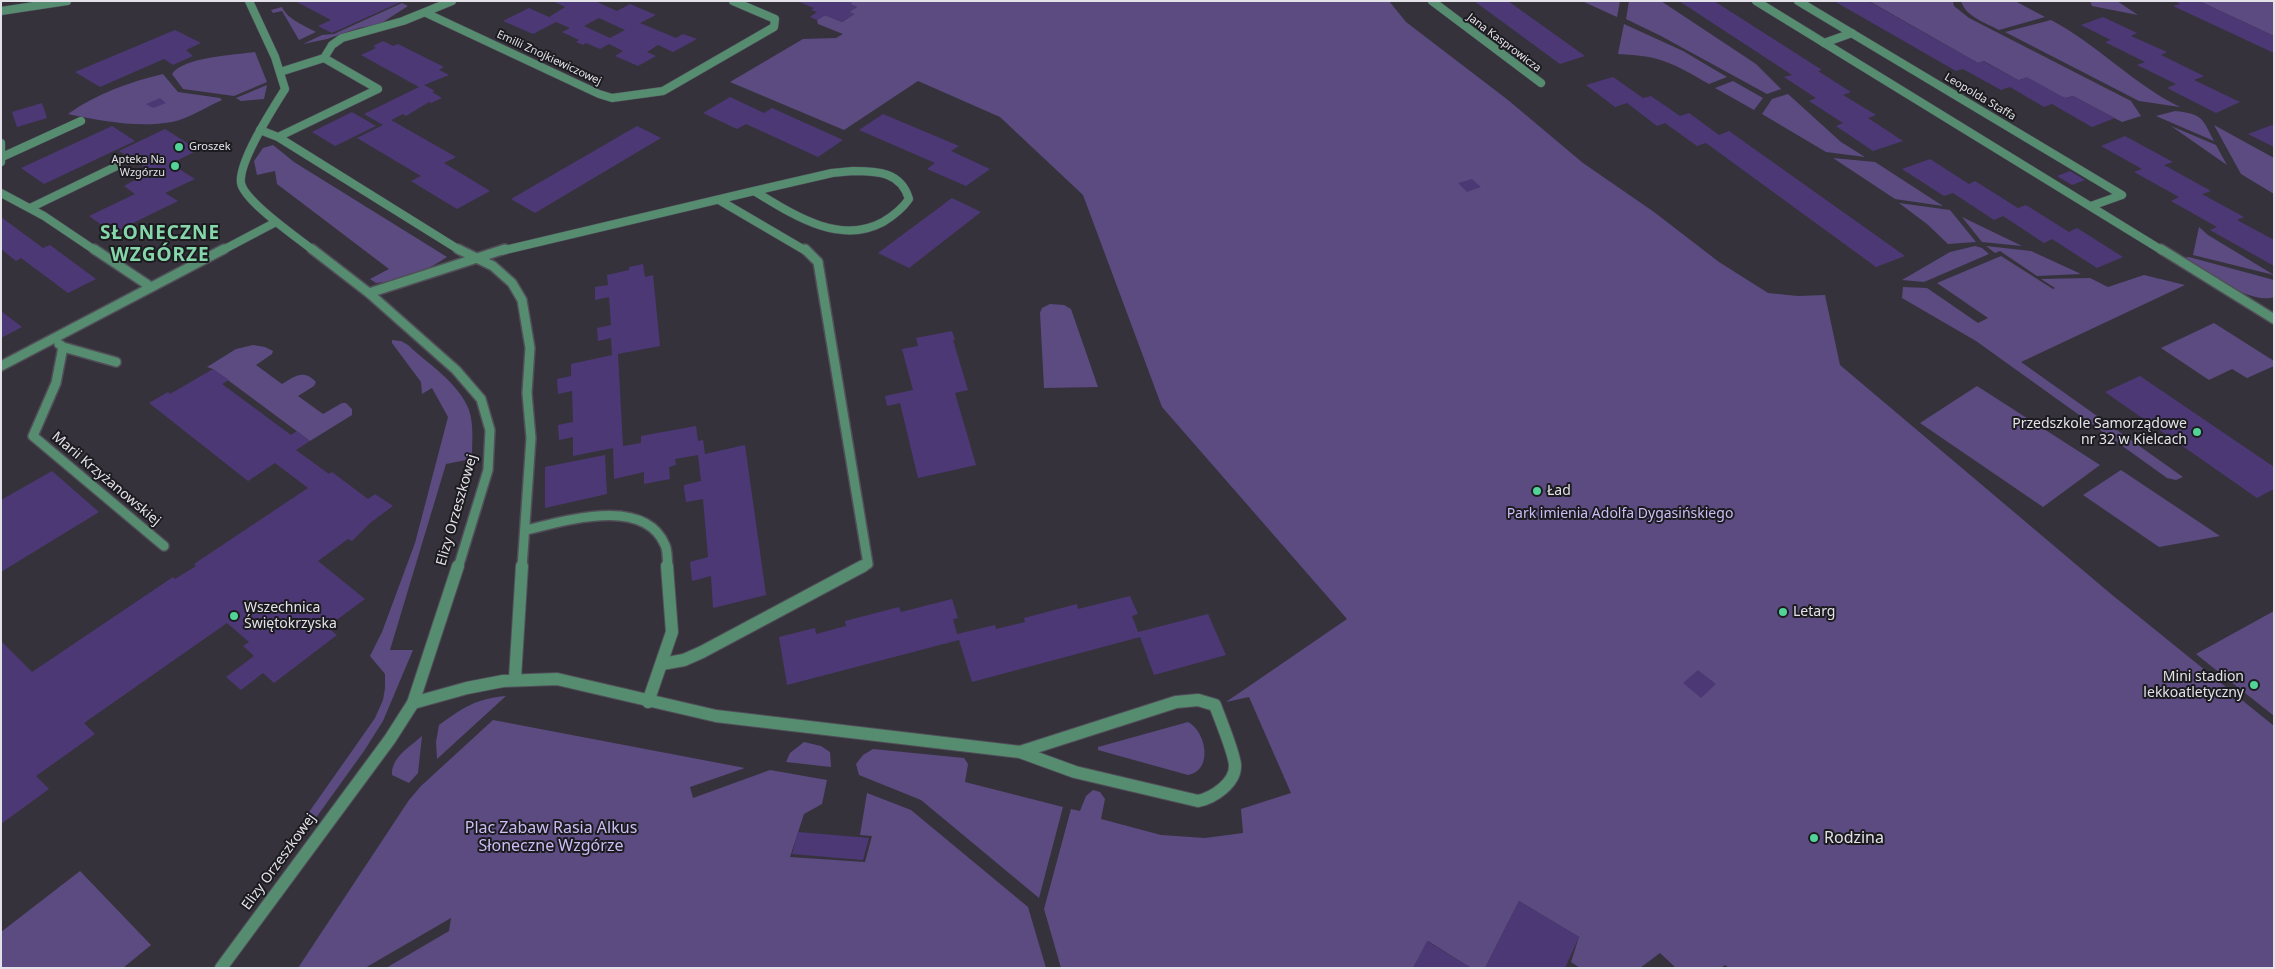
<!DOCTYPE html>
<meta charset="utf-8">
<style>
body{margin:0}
#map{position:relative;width:2275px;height:969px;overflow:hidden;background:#35323c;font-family:"Noto Sans",sans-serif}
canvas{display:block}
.frame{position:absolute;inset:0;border:2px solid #e3e2e8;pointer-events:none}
</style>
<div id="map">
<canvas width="2275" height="969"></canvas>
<div class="frame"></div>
</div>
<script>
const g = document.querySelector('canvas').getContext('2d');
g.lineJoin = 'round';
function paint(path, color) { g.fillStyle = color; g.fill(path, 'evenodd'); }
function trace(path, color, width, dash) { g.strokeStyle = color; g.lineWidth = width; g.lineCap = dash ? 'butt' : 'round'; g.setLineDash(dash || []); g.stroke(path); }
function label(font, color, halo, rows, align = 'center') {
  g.font = font + ' "Noto Sans",sans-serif'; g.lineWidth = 4; g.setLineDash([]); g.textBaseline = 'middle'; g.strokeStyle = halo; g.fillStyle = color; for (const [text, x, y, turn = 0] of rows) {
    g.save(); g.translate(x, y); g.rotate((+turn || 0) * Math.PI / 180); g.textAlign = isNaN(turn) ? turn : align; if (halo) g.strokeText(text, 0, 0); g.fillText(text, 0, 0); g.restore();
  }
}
const green = new Path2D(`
 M852 1H1389L1406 22 1508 100 1583 163 1654 212 1719 262 1768 293 1798 296 1825 295 1840 365 2111 594 2274 726V968H1729L1725 965 1721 968H1676L1660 953 1640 968H1580L1571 962 1579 937 1519 901 1485 968H1471L1428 941 1413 968H1061L1044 909 1071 809 1080 811 1086 796 1093 790 1100 792 1105 799 1101 819 1161 835 1205 838 1243 833 1241 809 1291 793 1249 697 1226 702 1347 619 1162 407 1083 195 1000 117 918 81 844 130 730 82 803 39 836 38 843 34 818 24 817 20 825 15 842 22 854 14 849 12 857 7 850 4Z
 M1582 1H1620L1617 17Z
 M1629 1H1661L1756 64 1781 89 1767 94 1661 36 1626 19Z
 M1869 1H1953L1954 6 1969 18 2131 101 2141 116 2122 122 2073 96 2065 98 2018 80 1984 61 1978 63Z
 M1961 1H2015L2045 17 1999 30C1986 23 1965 16 1961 1Z
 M2090 1H2117L2138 15 2092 6Z
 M2199 1H2272L2274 2V36Z
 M402 3 408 6 380 24 359 28 327 39 303 44 322 35 334 34Z
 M282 7C287 19 305 26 316 32L299 40 282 11 273 13 271 10Z
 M2051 20C2097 44 2133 84 2180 107L2139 101 2005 32Z
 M1624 24 1683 51 1727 77 1709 84C1672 63 1662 56 1618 54Z
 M255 52 267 82 234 96 183 89 172 74C183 57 235 55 255 52Z
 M163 74 178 92 220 98 222 100C206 107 188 119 172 122 138 128 101 121 68 114 96 94 129 82 163 74Z
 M1733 81 1763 98 1754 110 1715 88Z
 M267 85 264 99 241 101 236 98Z
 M1788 94 1841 142 1865 157 1826 152 1762 114 1772 99Z
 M2175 111C2203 114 2202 118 2214 141L2156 116Z
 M2214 125 2274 158V194L2241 174Z
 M2171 126 2216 145 2227 165 2224 163Z
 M273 145 294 162 447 257C425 272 403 281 376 283L370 279 389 269 277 184 275 171 257 175 254 161 263 148Z
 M1833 158 1875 162 1943 206 1895 199Z
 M1899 203 1950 210 1976 242 1948 244 1927 224Z
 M1962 217 2022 246 1982 242Z
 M2199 227 2208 235 2274 275 2193 255Z
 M1975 246 1982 248 1989 254 1924 282 1902 280 1950 252Z
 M1986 246 2031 251 2081 274 2037 276 2000 251 1995 253Z
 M2001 256 2053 289 2055 288 2041 279 2090 278 2108 287 2144 275 2185 285 2021 362 2183 477 2176 480 2167 478 1976 341 1902 298 1903 287 1927 288 1978 323 1988 318 1937 283Z
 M2189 257 2274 280V297C2250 305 2203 271 2183 258Z
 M1050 304 1064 305 1071 309 1098 387 1044 388 1040 313 1042 308Z
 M2214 323 2274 361V366L2247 378 2232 369 2209 380 2161 348Z
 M392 340 401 341 408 345C428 364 459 383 469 410 474 425 472 442 472 457L466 460 446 464 390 650H413L383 721 364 751 295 847 283 849 352 751 375 718 383 700 385 688V674L370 656 382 632 415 543 448 417 432 388 422 394 421 382 392 343Z
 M253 345 265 347 273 351 272 354 256 365 282 384C295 376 304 369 316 382L314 386 298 396 323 414 342 403H346L352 409V415L310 441 213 369 207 367 236 349Z
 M1977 386 2100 465 2043 507 1920 423Z
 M2121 470 2220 536 2159 547 2083 495Z
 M2274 611V716L2196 654Z
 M506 696 437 759 436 742 439 725C464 707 475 699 506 696Z
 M493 720 745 768 690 787 693 798 770 770 827 780 822 804 804 814 790 857 865 862 872 836 860 835 867 793 911 810 1028 907 1046 968H386L449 931 451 918 365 968H298L409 800 421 786Z
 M1188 722C1207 732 1213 771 1188 775L1098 750V747Z
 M422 736 418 773 409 783 392 775C391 757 410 747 422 736Z
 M804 742 821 746 830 752 831 767 786 762 790 753Z
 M873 749 964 758 968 764 965 782 1063 807 1039 898 921 800 859 775 856 764 863 755Z
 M80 871 151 945 123 968H1V932Z`);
const building = new Path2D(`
 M295 1H403L332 33 318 26 331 20Z
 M553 1H595L617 11 630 4 656 15 640 23 676 38 683 34 697 39 673 52 658 45 647 52 656 56 638 66 615 56 623 51 609 44 600 49 586 43 583 45 576 42 579 40 562 32 570 28 556 22 533 34 503 21 529 8 549 17 565 7ZM599 18 625 30 610 38 584 26Z
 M797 1H854L850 4 857 7 849 12 855 14 842 22 825 15 817 20 810 17 817 12 811 10 814 8Z
 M1474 1H1508L1585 56 1560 64Z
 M1679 1H1714L1822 70 1818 71 1851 92 1843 95 1876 115 1868 118 1903 141 1873 151 1836 126 1843 123 1809 101 1816 98 1784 77 1792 75Z
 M1834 1H1868L1978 63 1983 61 2018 80 2027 77 2065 98 2073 96 2115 118 2092 127 2052 104 2044 107 2010 87 2001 90 1963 69 1956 71Z
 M2175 1H2199L2274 36V53L2173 6 2180 4Z
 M2103 17 2137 33 2131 36 2167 52 2161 55 2204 76 2194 80 2240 102 2216 113 2167 88 2176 84 2137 65 2145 62 2105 42 2111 40 2081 25Z
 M175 30 201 43 186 50 193 56 173 65 164 59 100 87 75 72Z
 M383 41 393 46 398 44 444 67 439 70 449 75 424 85 435 91 432 92 442 98 431 103 429 102 406 116 403 114 391 120 456 157 444 163 490 191 457 209 411 181 421 176 357 138 383 125 364 114 419 87 361 55 376 48 373 46Z
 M1613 77 1643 98 1651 96 1680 116 1689 113 1719 135 1729 131 1905 256 1876 267 1706 143 1697 146 1665 123 1657 126 1627 103 1615 107 1586 85Z
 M730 97 764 113 772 108 843 140 818 157 746 124 737 129 703 113Z
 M160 98 166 103 153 108 146 104Z
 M42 103 47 118 17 127 12 112Z
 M352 112 376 126 335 146 312 132Z
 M883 114 959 146 951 151 990 169 966 186 927 169 935 163 859 130Z
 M2272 125 2274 126V147L2248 134Z
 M112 126 135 141 44 184 21 168Z
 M637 126 661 138 535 213 511 199Z
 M165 129 198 150 176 161 181 165 176 167 195 179 165 193 178 201 113 233 89 216 135 194 124 186 151 171 119 151Z
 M2125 136 2173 162 2164 165 2211 191 2202 194 2244 217 2237 220 2274 240V266L2210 230 2217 227 2171 201 2179 197 2134 172 2142 169 2101 146Z
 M1930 159 1969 184 1975 181 2018 208 2026 205 2069 232 2077 228 2123 257 2097 268 2052 239 2044 243 2003 216 1994 220 1953 193 1944 196 1902 169Z
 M2070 171 2085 180 2072 185 2057 176Z
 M1472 179 1481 187 1467 192 1458 183Z
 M952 198 981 212 909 268 878 253Z
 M1 217 43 248 50 245 96 279 68 293 21 258 16 261 1 249Z
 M643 264 645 277 653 275 660 346 618 354 623 446 641 443V436L696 426 698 441 703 440 705 454 745 445 766 595 713 608 711 576 692 581 690 562 708 557 703 499 686 502 684 489V485L701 481 698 455 675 459 676 465 669 467 670 479 644 484V472L614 479 613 448 573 456V437L559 440 558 425 573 422 572 391 558 394 557 379 571 376V364L612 355 611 338 598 341 597 328 611 325 609 297 595 300V287L608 285 607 275 629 270V267Z
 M1 311 22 327 1 338Z
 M952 331 955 340H953L968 390 955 393 976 465 918 478 900 403 887 406 885 396 913 390 902 349 918 346 916 338Z
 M213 369 229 380 222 384 291 435 297 431 310 441 296 450 329 474 332 472 368 499 375 494 393 506 370 523 352 541 348 539 318 561 365 599 327 627 337 635 274 683 263 673 241 690 226 677 254 656 243 646 249 642 227 623 84 723 95 734 36 776 49 789 1 824V641L32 672 173 577 175 579 196 566 194 564 308 488 275 463 248 481 149 403 168 392 170 394Z
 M2140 376 2274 467V489L2257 498 2105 392Z
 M605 455 607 494 545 508V467Z
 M52 471 99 512 1 572V500Z
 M1130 596 1138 614 1132 616 1138 632 1208 614 1226 655 1154 675 1140 637 972 682 959 640 787 685 779 637 815 628 816 634 846 626 845 621 899 607 901 612 952 599 958 618 953 619 957 634 995 625 996 629 1025 622 1024 618 1077 604 1078 609Z
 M1698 670 1716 684 1701 698 1683 683Z
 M798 832 869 838 863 860 792 854Z
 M1519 901 1579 937 1565 968H1485Z
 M1427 941 1471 968H1413Z`);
const laneFar2 = new Path2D(`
 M1824 43 1852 33
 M260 130 278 137 461 251
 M278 137 378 89 324 58
 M853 171C878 171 901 172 909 199 902 209 893 216 883 222 839 246 792 214 754 191L832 173Z
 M719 200 806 251
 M501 251 754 191`);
const laneFar1 = new Path2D(`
 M458 249 493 266 512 283 522 300 530 348 527 393 531 438 522 568
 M805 249 818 262 868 564 861 568
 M369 293 505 249
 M526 530C565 521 644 496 665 545 668 551 667 561 668 568`);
const lane = new Path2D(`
 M662 664 684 660 702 652 863 566
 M515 678 522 566
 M1198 700 1215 705C1220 719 1234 752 1235 765 1236 783 1213 798 1198 801L1075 772 1020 752 1176 702Z
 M648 702 672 632 667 566
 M413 703 467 688 503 681 557 679 716 716 1020 752`);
const streetFar2 = new Path2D(`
 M249 1 275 57 285 89C273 108 238 162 241 183 244 201 298 238 314 251
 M1432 1 1541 83
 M1756 1 2163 251
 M1798 1 2122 195 2091 206
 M1 11 67 1
 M426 13 599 94 612 98 663 91 774 27 775 19 733 1
 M280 72 324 58 332 45 342 38 403 21 452 1
 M1 143V162
 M2 157 81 121
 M1 193 44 216 96 251
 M30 208 117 166
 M221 251 276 222`);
const streetFar1 = new Path2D(`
 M94 249 151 287
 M312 249 369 293 456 370 481 399 490 430 488 470 458 568
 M2161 249 2274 319
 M59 344 63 347 116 362
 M63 347 56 383 33 436 164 546
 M1 366 224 249`);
const street = new Path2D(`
 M221 968 390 739 413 703 458 566`);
const markers = [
 [179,147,5,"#52d397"],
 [175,166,5,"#52d397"],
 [2197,432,5,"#52d397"],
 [1537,491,5,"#52d397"],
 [1783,612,5,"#52d397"],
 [234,616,5,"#52d397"],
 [2254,685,5,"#52d397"],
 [1814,838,5,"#52d397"]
];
const farStreetnames = [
 ["Jana Kasprowicza",1504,43,37],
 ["Emilii Znojkiewiczowej",549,58,25],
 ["Leopolda Staffa",1980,97,31]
];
const farPoinames = [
 ["Groszek",189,147],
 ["Apteka Na",165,160,"right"],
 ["Wzgórzu",165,173,"right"]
];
const poiNames = [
 ["Przedszkole Samorządowe",2187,424,"right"],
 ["nr 32 w Kielcach",2187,440,"right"],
 ["Ład",1547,491],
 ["Wszechnica",244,608],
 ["Świętokrzyska",244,624],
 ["Letarg",1793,612],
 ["Mini stadion",2244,677,"right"],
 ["lekkoatletyczny",2244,693,"right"]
];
const streetNames = [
 ["Marii Krzyżanowskiej",106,479,40],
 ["Elizy Orzeszkowej",457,510,-74],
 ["Elizy Orzeszkowej",279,862,-54]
];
const parkNames = [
 ["Park imienia Adolfa Dygasińskiego",1620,514]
];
const nearParknames = [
 ["Plac Zabaw Rasia Alkus",551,828],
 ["Słoneczne Wzgórze",551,846]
];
const nearPoinames = [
 ["Rodzina",1824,838]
];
const districtNames = [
 ["SŁONECZNE",160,234],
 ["WZGÓRZE",160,256]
];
paint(green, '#5c4b80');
paint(building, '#4d3876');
trace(laneFar2, '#514e58', 9);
trace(laneFar1, '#514e58', 12);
trace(lane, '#514e58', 14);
trace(streetFar2, '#514e58', 9);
trace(streetFar1, '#514e58', 12);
trace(street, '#514e58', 14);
trace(laneFar2, '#568c70', 8);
trace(laneFar1, '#568c70', 9);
trace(lane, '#568c70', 12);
trace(streetFar2, '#568c70', 8);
trace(streetFar1, '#568c70', 9);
trace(street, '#568c70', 12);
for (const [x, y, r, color] of markers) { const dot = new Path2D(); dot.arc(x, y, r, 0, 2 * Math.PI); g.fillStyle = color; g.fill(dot); trace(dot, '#1c1b1f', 2); }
label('11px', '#e3e2e8', '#1c1b1f', farStreetnames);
label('11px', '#e3e2e8', '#1c1b1f', farPoinames, 'left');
label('14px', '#e3e2e8', '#1c1b1f', poiNames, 'left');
label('14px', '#e3e2e8', '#1c1b1f', streetNames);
label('14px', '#cdbdf6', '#1c1b1f', parkNames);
label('16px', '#cdbdf6', '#1c1b1f', nearParknames);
label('16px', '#e3e2e8', '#1c1b1f', nearPoinames, 'left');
g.letterSpacing = '1px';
label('bold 19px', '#86d6ab', '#1c1b1f', districtNames);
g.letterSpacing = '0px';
</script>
